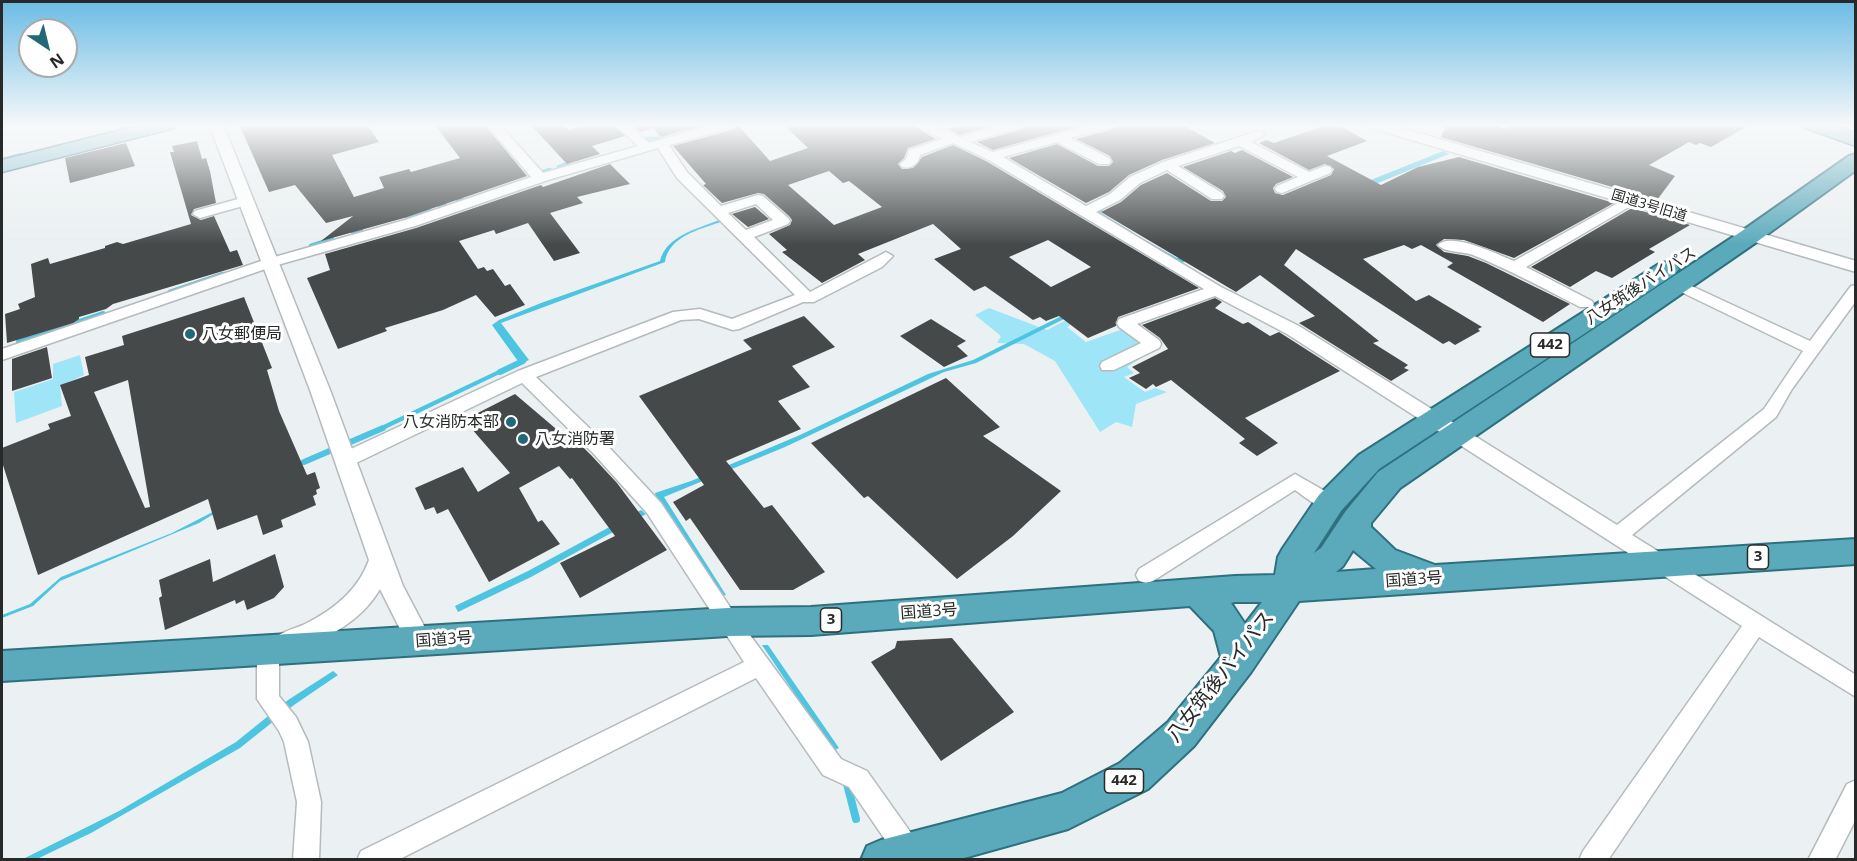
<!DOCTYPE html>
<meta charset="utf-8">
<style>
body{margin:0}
#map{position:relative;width:1857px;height:861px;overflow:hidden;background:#ebf0f2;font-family:"Open Sans",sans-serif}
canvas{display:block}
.frame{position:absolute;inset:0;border:3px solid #282a2a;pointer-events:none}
.north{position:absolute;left:18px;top:18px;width:60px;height:60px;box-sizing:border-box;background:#fff;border:2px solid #a9aaaa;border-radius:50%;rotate:145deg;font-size:16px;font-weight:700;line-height:24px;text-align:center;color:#282a2a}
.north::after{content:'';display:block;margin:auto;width:21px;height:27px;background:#226878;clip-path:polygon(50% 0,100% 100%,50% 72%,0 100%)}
</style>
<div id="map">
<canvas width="1857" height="861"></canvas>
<div class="frame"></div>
<div class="north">N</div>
</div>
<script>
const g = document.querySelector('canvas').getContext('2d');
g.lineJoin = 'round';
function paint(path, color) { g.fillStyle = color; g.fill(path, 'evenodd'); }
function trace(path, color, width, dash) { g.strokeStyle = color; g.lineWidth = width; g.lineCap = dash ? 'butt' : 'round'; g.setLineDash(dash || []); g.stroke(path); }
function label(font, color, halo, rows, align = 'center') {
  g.font = font + ' "Open Sans","Noto Sans JP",sans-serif'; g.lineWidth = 6; g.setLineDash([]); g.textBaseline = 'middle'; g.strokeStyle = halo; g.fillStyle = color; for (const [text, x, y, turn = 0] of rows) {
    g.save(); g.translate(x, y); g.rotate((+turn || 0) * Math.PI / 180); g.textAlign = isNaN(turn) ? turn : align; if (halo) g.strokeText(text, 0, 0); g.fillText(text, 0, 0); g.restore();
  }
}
const green = new Path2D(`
 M1092 307 1096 310 1067 327 1086 342 1123 329 1156 348 1127 367 1134 373 1124 377 1145 392 1155 388 1167 392 1136 404 1132 427 1116 422 1100 432 1055 361 1024 344 997 343 1001 336 975 315 989 308 1047 330Z
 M80 355 84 375 60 386 62 406 16 423 14 392 53 379V364Z`);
const water = new Path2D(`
 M1443 151 1449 154 1179 264 1143 243 1147 241 1177 258Z
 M719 220 721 222C700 229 668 237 665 262L501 323 529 360 520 364 492 325 499 320 541 303 660 261C666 236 697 229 719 220Z
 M1164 265 1168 267 976 363 944 372 785 447 664 497 726 595 720 596 656 497 655 493 691 481 800 435 928 374 973 360Z
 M505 367 510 369 379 432 377 428Z
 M310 458 311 460 288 469 199 523 60 581 33 606 2 618V615L30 604 61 577 172 533 232 502 289 466Z
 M641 510 646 514 531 577 458 612 455 606 528 571Z
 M762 645H768L839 748 833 751Z
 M333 671 338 675 294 705 240 748 91 833 37 859 21 860 119 811 236 742 288 700Z`);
const streamFar2 = new Path2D(`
 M647 139H664
 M2 160 21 155
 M559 167 567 164
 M543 172 550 170
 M458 201 462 200
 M1106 204 1097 213 1131 234
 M440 207 445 205
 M407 218 430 211
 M353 232 361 230
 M311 246 332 239
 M170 292 223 274`);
const streamFar1 = new Path2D(`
 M19 342 103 314
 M500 372 523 361 520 358
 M304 462 383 428`);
const stream = new Path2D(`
 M846 780 856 819`);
const building = new Path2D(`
 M239 124H367L379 142 332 155 354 197 384 188 379 177 409 169 411 172 460 158 434 124H484L527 176 404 218 321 241 353 216 326 223 295 185 269 192Z
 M530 124H562L569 130 589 124H613L625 136 592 146 600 154 567 164Z
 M631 124H708L661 137 651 126V129L640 132Z
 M783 124H911L936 139 908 148 904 158 898 164 902 169 913 168 922 157 953 145 986 161 1199 288 1118 317 1116 326 1088 338 1059 316 1046 321 1040 317 1033 320 985 286 974 291 934 259 961 249 933 224 858 254 865 260 822 283 782 252 787 250 769 234 790 225 792 220 789 216 764 194 758 193 722 203 703 185 706 184 673 146 735 129 738 125 770 161 808 148ZM829 171 843 183 849 181 882 207 834 225 788 185ZM1048 240 1091 267 1051 287 1009 257Z
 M963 124H997L960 135 948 129Z
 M1026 124H1086L993 150 977 142 1023 129Z
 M1116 124H1181L1215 143 1162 160 1129 175 1109 192 1086 203 1009 158 1057 144 1098 166H1109L1113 162 1110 156 1076 139 1113 129Z
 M1329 124H1337L1367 141 1327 156 1381 185 1418 167 1459 157 1614 203 1514 258 1464 240 1444 239 1436 245 1444 252 1468 256 1486 263 1570 304 1543 322 1447 267 1453 263 1421 245 1412 249 1404 245 1363 259 1416 301 1429 295 1482 327 1478 329 1480 331 1455 345 1449 341 1443 344 1296 249 1284 265 1379 341 1373 343 1408 365 1404 368 1409 370 1391 381 1299 323 1315 316 1260 275 1236 292 1101 212 1121 202 1141 185 1167 173 1211 201H1222L1226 197 1223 191 1183 167 1231 151 1235 153 1242 150 1293 177 1276 184 1273 188 1275 193 1283 195 1331 175 1334 169 1325 164 1309 170 1259 143 1267 140 1274 143Z
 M1447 124 1466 127 1471 124H1493L1505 129 1514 124H1751L1711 147 1700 143 1696 145 1689 142 1649 165 1675 176 1657 200 1441 137Z
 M197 141 202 159 206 158 210 171 216 203 194 209 191 215 201 220 214 216 230 252 237 250 243 265 113 304 106 309 79 317V319L73 323 7 343 5 314 20 309 18 304 35 297 31 264 48 258 50 264 105 248V246L117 242 123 244 191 224 170 152H174L172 146Z
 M126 143 135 166 70 183 65 158Z
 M610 164 630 184 577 197 583 203 550 213 580 253 554 261 528 223 496 234 494 230 459 241 478 269 484 267 487 271 493 269 505 286 510 284 525 305 495 317 476 295 443 310 385 328 387 331 338 349 307 278 330 270 325 254 416 228 541 185 543 187Z
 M755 207 769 219 748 227 732 214Z
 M1632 208 1690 225 1649 249 1655 252 1612 278 1596 271 1570 287 1531 267Z
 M244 297 272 368 267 370 279 411 307 475 315 472 320 488 316 490 317 494 313 496 316 505 281 520 283 527 263 535 257 515 217 530 208 499 38 575 2 462V448L50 429 48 424 71 416 60 385 89 375 85 357 124 345 122 336ZM128 380 150 507 145 508 94 392Z
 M1215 298 1222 302 1215 308 1243 324 1248 322 1270 336 1279 332 1340 371 1245 418 1278 443 1257 456 1239 443 1245 439 1171 380 1156 387 1153 384 1146 389 1129 378 1140 373 1132 367 1168 349 1160 338 1142 325Z
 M804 316 835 347 792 366 810 387 778 401 801 429 726 461 764 508 772 505 825 572 793 590H740L690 518 686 521 673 502 704 485 639 396 752 349 743 340Z
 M931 319 966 341 957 346 968 356 944 367 900 336Z
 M47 347 52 378 12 391V359Z
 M946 378 1000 427 983 436 1061 491 1013 536 957 579 868 496 864 498 811 443Z
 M515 394 555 428 569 444 577 441 591 455 617 483 667 550 580 598 560 563 615 536 572 478 570 479 559 466 519 488 538 522 542 520 560 544 489 582 448 509 437 514 434 507 425 510 415 488 463 467 478 492 510 473 464 420Z
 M275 554 284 587 274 598 247 610 244 600 236 604 235 600 165 630 159 598 162 596 159 580 210 559 213 582Z
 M952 638 1014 712 941 761 871 662 895 648 897 641Z`);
const minor = new Path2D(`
 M486 124H499L543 173 638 146 615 124H628L649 143 716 124H736L734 127 669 145 687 172 721 206 758 195 763 196 788 218 790 221 788 224 754 237 810 292 886 252 893 256 882 267 814 302H803L739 329 733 330 699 319 681 320 536 377 605 443 661 503 736 616 841 759 867 771 921 847 925 856 923 860H899L849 787 823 775 756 678 398 860H357L361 851 744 662 647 513 593 453 522 383 352 465 345 467 338 465 336 460 338 455 518 371 673 312 700 309 732 319 795 295 677 178 658 148 548 180 415 226 274 266 2 360V349L264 260 405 220 531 177ZM756 204 773 220 746 230 728 213Z
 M914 124H930L960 137 1005 124H1024L1022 127 970 142 993 152 1094 124H1114L1112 127 1070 138 1109 158 1111 161 1109 164H1099L1057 142 1003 157 1086 206 1110 194 1130 177 1163 162 1258 131 1262 132 1264 135 1251 142 1309 172 1325 166 1330 167 1332 170 1330 173 1282 193 1277 192 1275 189 1277 186 1298 177 1239 146 1178 166 1222 193 1224 196 1222 199H1212L1167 170 1140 183 1120 200 1096 212 1221 287 1299 326 1617 525 1764 409 1803 351 1673 288 1670 285 1673 282H1683L1810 341 1851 286 1856 285V301L1792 389 1776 417 1632 535 1856 675V697L1759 637 1608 860H1579L1583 851 1742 626 1287 334 1215 296 1137 324 1159 340 1161 344 1159 348 1114 370H1102L1100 366 1102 362 1141 343 1119 327 1117 323 1119 319 1204 289 987 159 953 143 920 155C918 164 912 169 902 167L900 164 906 159 909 150 942 139Z
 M245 197 250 198 252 201 250 204 200 218 193 214 195 211Z
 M1629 197 1636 201 1634 204 1526 267 1592 301 1594 304 1592 307H1580C1545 289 1510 270 1473 255 1463 251 1445 253 1438 245 1451 231 1499 255 1514 261Z
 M1295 474 1337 498 1340 503 1337 508C1322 513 1307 498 1295 490L1153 581 1146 583 1139 581 1136 575 1139 569Z
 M268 640 276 642 279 649V696L296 717 308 742 321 802 319 860H293L297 802 284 742 279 731 257 699V649L260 642Z
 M1856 780V819L1835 860H1808L1847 784Z`);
const tertiary = new Path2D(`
 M209 124H223L330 390 403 586 432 641 428 649 419 652 410 649 380 589C360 624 320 642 284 655L275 652 271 644C277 632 291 630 303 625 332 611 358 591 369 560L310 390Z
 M1366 124H1388L1856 261V272L1368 127Z`);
const primary = new Path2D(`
 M145 124H176L174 128 2 172V160Z
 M1803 124H1829L1856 133V146L1805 128Z`);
const trunk = new Path2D(`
 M1856 154V170L1758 241 1400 488 1371 523V527L1395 550 1435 565 1856 539V564L1299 601 1251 672 1194 746 1148 789 1068 829 957 860H861L867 846 881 840 1062 793 1120 763 1168 722 1221 657 1214 631 1190 606 811 635 728 636 2 681V651L728 608 811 607 1235 576 1275 575 1278 557 1283 548 1319 495 1359 455 1659 264 1667 262 1675 264 1679 269 1675 274 1379 469 1341 511 1314 553 1321 548 1345 512 1378 472 1742 231 1849 156ZM1353 550 1376 569 1336 572 1343 566ZM1262 602 1245 624 1231 603 1235 602Z`);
const markers = [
 [190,334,6,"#226878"],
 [511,422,6,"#226878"],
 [523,439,6,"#226878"]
];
const farStreetnames = [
 ["国道3号旧道",1649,206,17]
];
const shields = [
 [1550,345,39],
 [1758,557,21],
 [831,620,21],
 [1124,781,39]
];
const shieldNames = [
 ["442",1550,345],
 ["3",1758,557],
 ["3",831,620],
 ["442",1124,781]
];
const streetNames = [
 ["八女筑後バイパス",1641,286,-33],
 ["国道3号",1414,580,-4],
 ["国道3号",929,612,-4],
 ["国道3号",444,640,-4]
];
const poiNames = [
 ["八女郵便局",202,334],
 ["八女消防本部",499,422,"right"],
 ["八女消防署",535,439]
];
const nearStreetnames = [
 ["八女筑後バイパス",1221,677,-52]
];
paint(green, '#9ee5f8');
paint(water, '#4dc5e1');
trace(streamFar2, '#4dc5e1', 4.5);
trace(streamFar1, '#4dc5e1', 6);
trace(stream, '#4dc5e1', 8);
paint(building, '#45494a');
trace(minor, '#b5babc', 3);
trace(tertiary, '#b5babc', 3);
trace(primary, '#2e707e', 3);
trace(trunk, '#2e707e', 4);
paint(minor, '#fff');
paint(tertiary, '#fff');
paint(primary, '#83bfcd');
paint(trunk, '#5aaabc');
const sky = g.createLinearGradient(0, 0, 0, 245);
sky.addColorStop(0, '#6abbe5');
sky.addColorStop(0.51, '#f6f8f9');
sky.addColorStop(1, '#f6f8f900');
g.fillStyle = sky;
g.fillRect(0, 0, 1857, 245);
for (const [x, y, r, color] of markers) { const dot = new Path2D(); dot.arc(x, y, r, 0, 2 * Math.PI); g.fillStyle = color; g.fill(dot); trace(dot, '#fff', 2); }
label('14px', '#282a2a', '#fff', farStreetnames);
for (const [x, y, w] of shields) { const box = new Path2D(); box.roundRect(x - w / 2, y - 12, w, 24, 4.5); g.fillStyle = '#fff'; g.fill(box); trace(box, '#282a2a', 1.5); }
label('bold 15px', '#282a2a', null, shieldNames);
label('16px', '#282a2a', '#fff', streetNames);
label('16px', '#282a2a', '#fff', poiNames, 'left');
label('20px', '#282a2a', '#fff', nearStreetnames);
</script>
